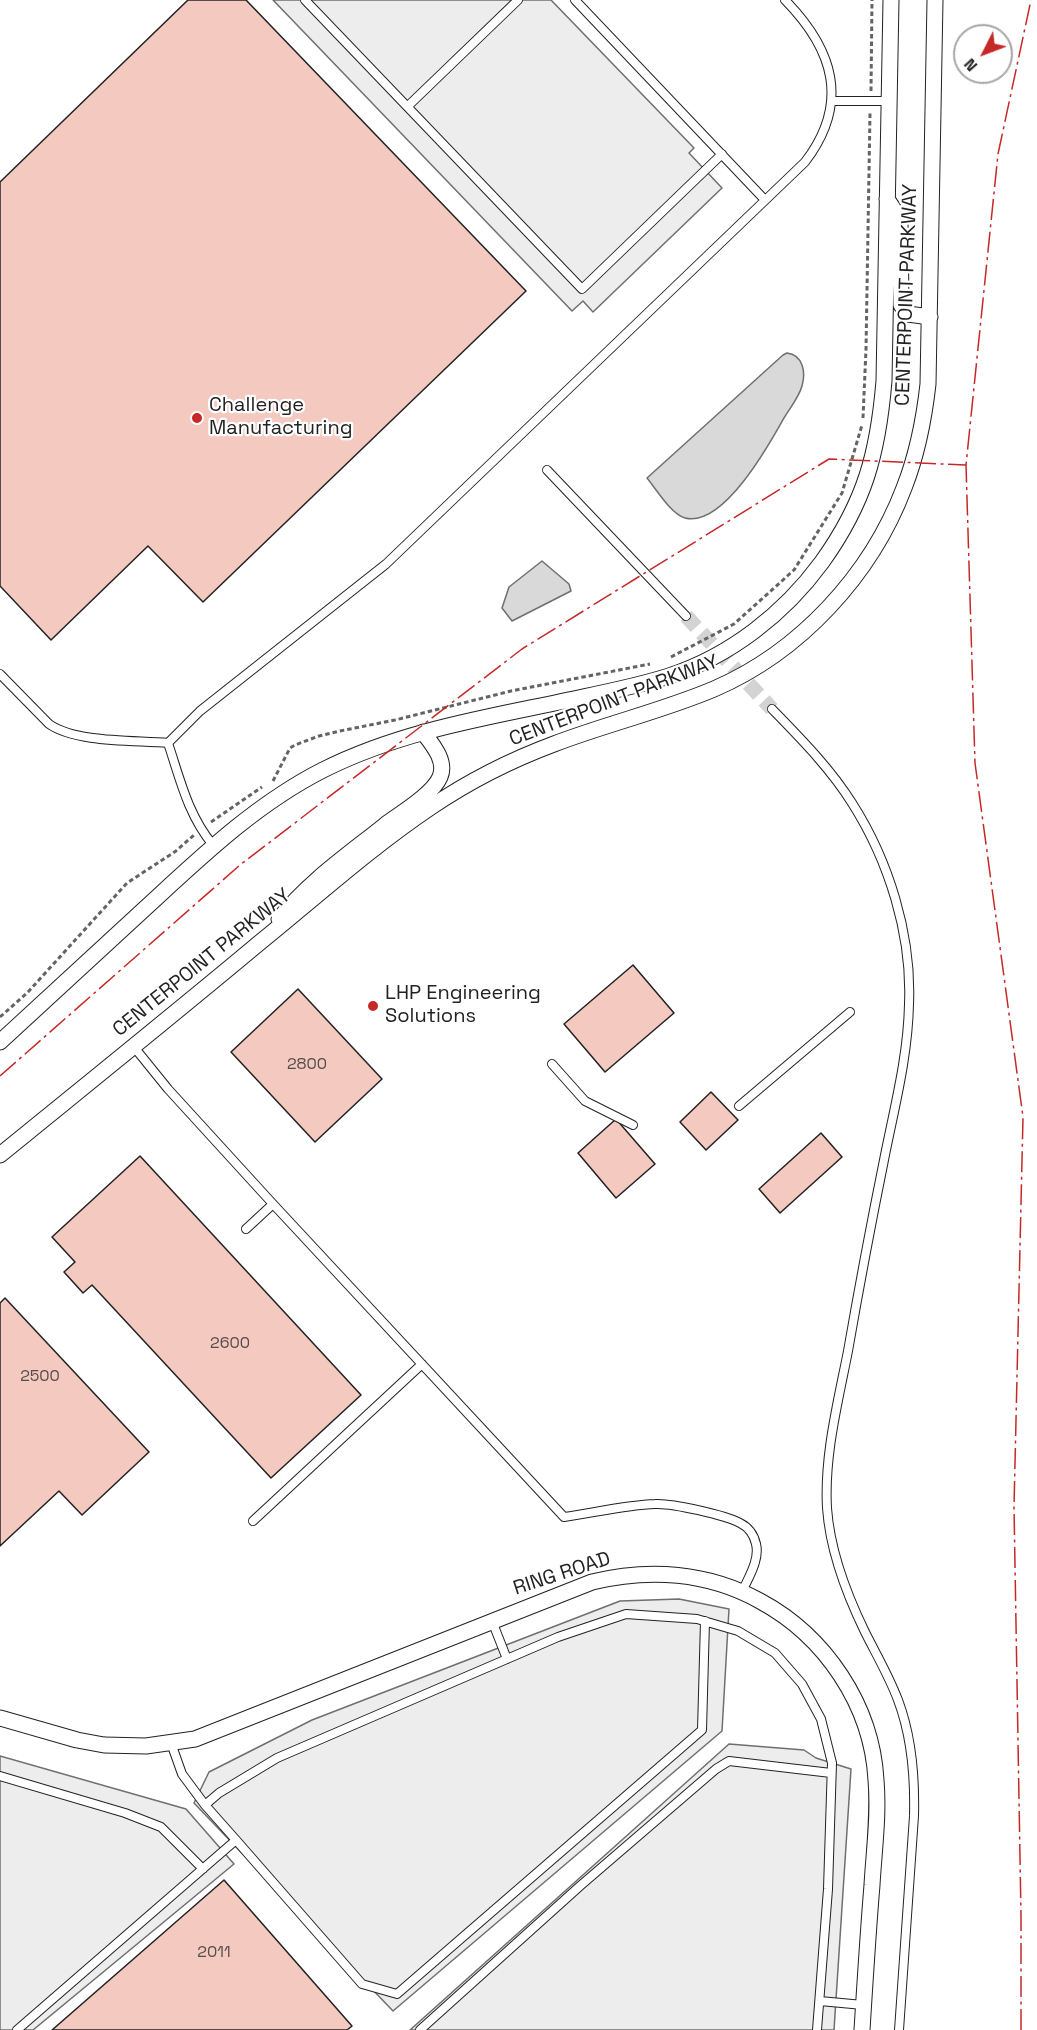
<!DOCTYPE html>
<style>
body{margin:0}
#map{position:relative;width:1037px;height:2030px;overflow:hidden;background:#fff;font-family:"Space Grotesk",sans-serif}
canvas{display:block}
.north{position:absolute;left:953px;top:24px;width:60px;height:60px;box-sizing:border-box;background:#fff;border:2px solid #a7a7a7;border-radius:50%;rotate:228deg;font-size:16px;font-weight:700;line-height:24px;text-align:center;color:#222}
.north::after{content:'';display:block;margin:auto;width:21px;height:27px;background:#c62828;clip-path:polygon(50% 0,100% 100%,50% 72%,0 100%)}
</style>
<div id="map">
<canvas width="1037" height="2030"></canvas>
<div class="north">N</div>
</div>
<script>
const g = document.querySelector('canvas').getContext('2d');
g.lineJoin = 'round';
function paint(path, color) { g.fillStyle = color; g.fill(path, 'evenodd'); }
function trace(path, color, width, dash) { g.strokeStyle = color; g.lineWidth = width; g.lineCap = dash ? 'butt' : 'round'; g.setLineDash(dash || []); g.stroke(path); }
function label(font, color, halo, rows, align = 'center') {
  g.font = font + ' "Space Grotesk",sans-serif'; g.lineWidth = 4.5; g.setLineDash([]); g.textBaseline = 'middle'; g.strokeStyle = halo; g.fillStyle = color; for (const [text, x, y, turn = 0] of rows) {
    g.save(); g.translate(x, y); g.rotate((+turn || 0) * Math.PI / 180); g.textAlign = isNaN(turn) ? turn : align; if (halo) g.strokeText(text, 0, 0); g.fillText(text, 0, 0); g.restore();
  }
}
const parking = new Path2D(`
 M273 0H551L694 148 689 153 722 188 593 312 583 301 572 311Z
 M679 1599 729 1609 722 1731 393 2011 194 1803 209 1772 312 1720 620 1601Z
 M729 1744 804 1750 816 1758 851 1769 834 2030H410Z
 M0 1756 186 1809 234 1864 33 2030H0Z`);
const water = new Path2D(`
 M787 353C803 355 806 372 802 386 799 397 790 408 784 418 769 445 723 528 685 518 671 514 656 489 647 478L783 355Z
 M542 561 569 584 571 591 512 621 502 608 509 587Z`);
const building = new Path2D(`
 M188 0H246L526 291 203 602 148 546 51 640 0 586V182Z
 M633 965 674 1013 605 1072 564 1024Z
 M298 989 382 1079 315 1142 231 1052Z
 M711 1092 738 1120 706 1150 680 1122Z
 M616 1119 655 1164 616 1198 578 1153Z
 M821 1133 842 1157 780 1213 759 1189Z
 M140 1156 361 1395 271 1478 92 1285 83 1293 64 1272 75 1262 52 1237Z
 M5 1298 149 1452 82 1515 59 1491 0 1546V1303Z
 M224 1880 352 2026 347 2030H52Z`);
const minorTunnel = new Path2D(`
 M686 616 772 709`);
const path = new Path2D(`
 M871 91 872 0
 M863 418 866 349 870 113
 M671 657 734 624 794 570 842 493 862 425
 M273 781 290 748 295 745 319 736 340 731 395 720 511 691 650 664
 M211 822 262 787
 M0 1017 28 992 127 883 176 851 194 835`);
const service = new Path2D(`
 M305 0 582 289 722 154
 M575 0 765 200
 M832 101H890
 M408 106 518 0
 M547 470 686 616
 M0 674 49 724C76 743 134 740 168 743
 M772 709C801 739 830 768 852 803 889 861 912 935 909 1004 908 1057 894 1109 884 1160 871 1224 859 1288 848 1351 838 1402 824 1456 827 1508 830 1551 846 1593 865 1632 876 1654 889 1676 898 1700 912 1737 915 1777 914 1816L899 2030
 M213 845C188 815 180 779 168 743L200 711 386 564 805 162C850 103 834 50 785 0
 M134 1047 168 1089 273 1204 564 1517C594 1513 625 1505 655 1504 672 1503 725 1515 740 1523 748 1527 754 1535 756 1544 760 1560 748 1578 742 1592
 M552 1064 585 1101 633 1125
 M739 1106 850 1012
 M246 1229 273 1204
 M253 1521 422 1364
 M492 1621 507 1659
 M171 1743 182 1774 205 1805 219 1793 277 1758 558 1637 626 1614 697 1619 738 1631 775 1653 802 1684 821 1719 832 1763 828 1889 817 2030
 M0 1776 125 1813 161 1827 203 1869
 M236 1840 362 1984 397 1994 702 1730 705 1621
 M820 2001 863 2005
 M17 2030 236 1840 205 1805
 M420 2030 580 1886 716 1769 729 1761 831 1773`);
const minor = new Path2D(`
 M887 199 900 219 901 305 908 314 930 317
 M279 919C308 882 349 854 385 825 401 813 433 794 440 777 447 761 432 744 423 732
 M0 1042C51 995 101 949 152 902 205 853 258 803 323 770 404 729 496 716 583 697 612 691 641 685 669 676 730 656 784 614 822 562 865 502 878 453 884 381L891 0
 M0 1155C86 1085 173 1015 258 944 315 898 370 848 431 807 468 782 511 760 554 744 606 724 662 711 714 689 800 652 871 575 904 488 917 455 924 420 928 384L935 0
 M0 1718 77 1740 104 1745 146 1746 195 1739 592 1582C649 1568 708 1572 760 1601 825 1636 872 1705 876 1780 879 1815 874 1850 872 1885 868 1933 865 1982 862 2030`);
const power = new Path2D(`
 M0 1076 240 865 522 649 829 459 966 465
 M1021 2030V1916L1014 1507 1023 1117 975 763 966 465 998 154 1031 0`);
const markers = [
 [197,418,6,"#c62828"],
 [373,1006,6,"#c62828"]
];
const numberNames = [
 ["2800",307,1065],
 ["2600",230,1344],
 ["2500",40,1377],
 ["2011",214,1953]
];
const streetNames = [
 ["CENTERPOINT PARKWAY",907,295,-88],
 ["CENTERPOINT PARKWAY",614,701,-21],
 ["CENTERPOINT PARKWAY",202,963,-39],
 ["RING ROAD",562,1574,-18]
];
const poiNames = [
 ["Challenge",209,406],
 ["Manufacturing",209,429],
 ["LHP Engineering",385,994],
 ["Solutions",385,1017]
];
paint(parking, '#ededed');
trace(parking, '#6f6f6f', 1.5);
paint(water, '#d9d9d9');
trace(water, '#6f6f6f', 1.5);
paint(building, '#f3c9c0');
trace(building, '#222', 1.5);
trace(minorTunnel, '#d3d3d3', 15, [15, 8]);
trace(service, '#222', 10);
trace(minor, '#222', 17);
trace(path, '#646464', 3, [4.5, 3]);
trace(service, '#fff', 8);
trace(minor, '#fff', 15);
trace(power, '#c62828', 1.5, [21, 4.5, 3, 4.5]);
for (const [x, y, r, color] of markers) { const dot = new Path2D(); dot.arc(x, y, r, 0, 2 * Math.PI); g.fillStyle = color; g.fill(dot); trace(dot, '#fff', 2); }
label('16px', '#564c4a', null, numberNames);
label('20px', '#222', '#fff', streetNames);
label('20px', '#222', '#fff', poiNames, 'left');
</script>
